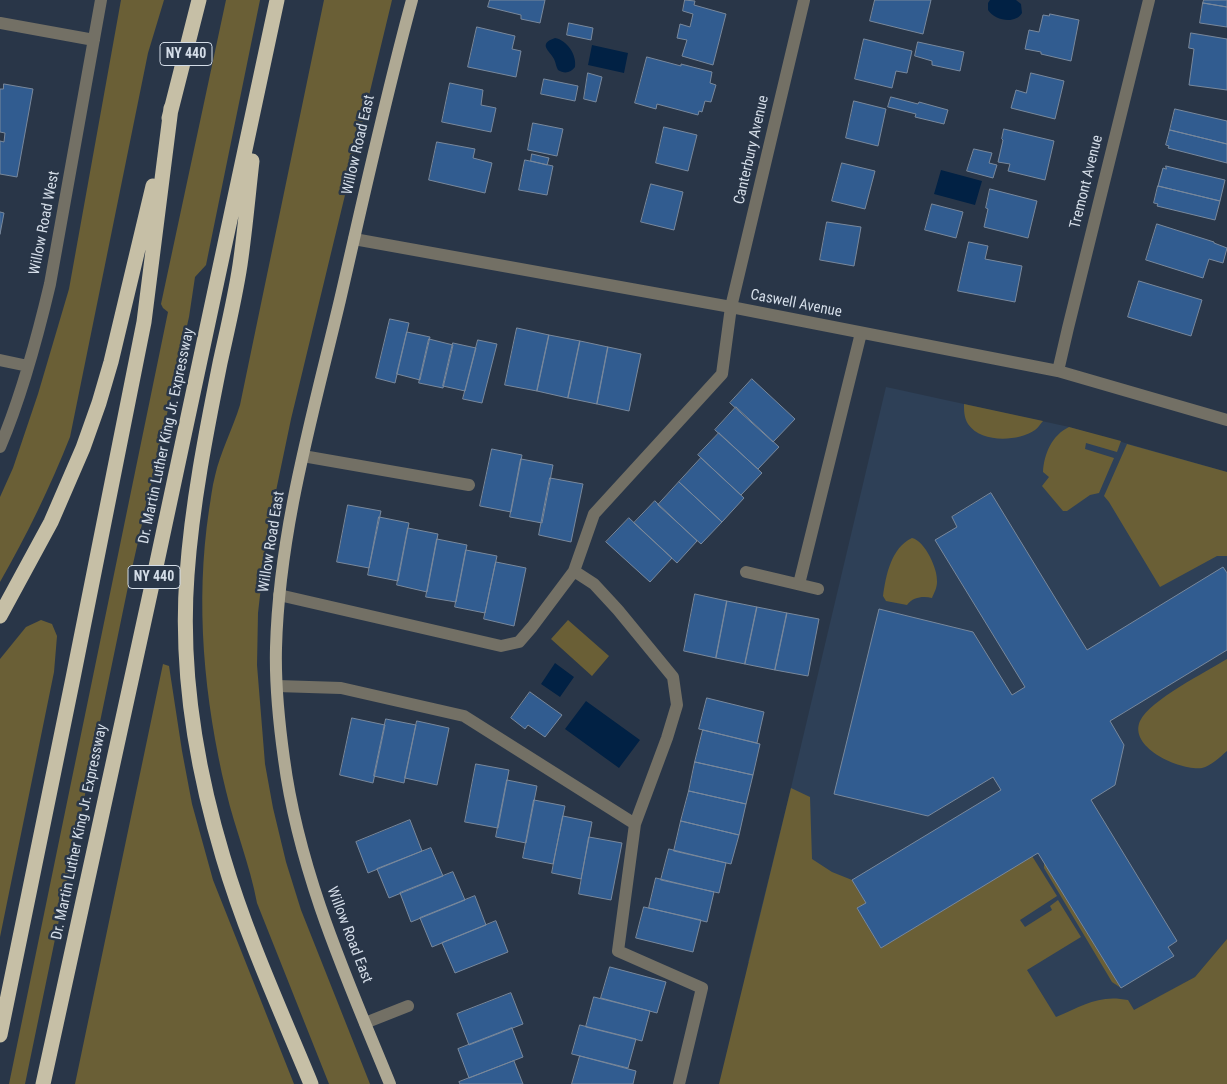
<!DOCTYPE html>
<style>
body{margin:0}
canvas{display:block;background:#293648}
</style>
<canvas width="1227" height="1084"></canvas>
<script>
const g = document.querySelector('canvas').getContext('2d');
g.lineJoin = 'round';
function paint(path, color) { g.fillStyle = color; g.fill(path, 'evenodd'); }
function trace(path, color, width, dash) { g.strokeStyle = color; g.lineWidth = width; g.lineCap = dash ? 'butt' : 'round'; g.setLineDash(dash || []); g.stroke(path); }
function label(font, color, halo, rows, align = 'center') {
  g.font = font + ' "Roboto Condensed",sans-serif'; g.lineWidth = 5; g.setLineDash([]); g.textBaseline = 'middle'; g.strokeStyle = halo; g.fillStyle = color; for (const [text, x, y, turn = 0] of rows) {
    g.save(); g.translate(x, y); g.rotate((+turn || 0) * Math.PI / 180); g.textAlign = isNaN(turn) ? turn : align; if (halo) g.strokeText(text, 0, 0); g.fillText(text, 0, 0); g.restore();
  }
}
const built = new Path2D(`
 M886 387 1069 427 1227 472V939L1195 977 1086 1038 748 962 791 788Z`);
const green = new Path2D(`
 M121 0H164L148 53 70 437C50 487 27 535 0 582V497L13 468 38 394 69 289Z
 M226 0H260L206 265 195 277 189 317 130 577 25 1084H9L168 312 163 308 161 304Z
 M324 0H392L291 419 267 534 258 613 257 665 265 764 273 808 286 862 301 910 370 1084H329L257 903C250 865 235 829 226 791 204 699 195 603 209 510 211 498 212 487 215 476 220 453 233 428 240 405Z
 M964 404 1043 421C1040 424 1038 428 1035 430 1017 442 981 443 968 424 964 417 964 411 964 404Z
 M1069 427 1121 441 1117 452 1086 443 1085 449 1114 458 1099 493 1090 495 1067 511H1063L1042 486 1049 477 1043 472C1044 454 1052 435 1069 427Z
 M1127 444 1227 472V556H1217L1160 587 1109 502 1104 496Z
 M912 538C925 541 938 569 937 582 937 588 934 593 932 598 923 596 913 597 907 605L886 601 883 596C886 575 891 548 912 538Z
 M41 620 52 624 57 636 54 672 0 937V659L26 627Z
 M568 620 609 656 592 676 551 639Z
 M1227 659V751C1220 757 1211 766 1202 768 1181 771 1128 748 1140 721 1150 700 1206 672 1227 659Z
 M163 664 169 666 182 751 192 804 213 880 294 1084H75Z
 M791 788 810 797 812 859 832 872 852 880 866 903 857 908 881 948 1032 856 1057 896 1020 920 1025 927 1052 910 1050 906 1058 900 1081 937 1027 970 1056 1017C1082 1006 1099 994 1128 1000L1134 1010 1195 977 1227 939V1084H719Z
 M1044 862 1121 988 1112 982 1044 868Z`);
const water = new Path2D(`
 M990 0H1016L1021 4 1022 13C1015 25 994 20 988 10V3Z
 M555 38C567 40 577 55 575 67 571 73 564 74 558 70 556 67 556 63 554 59 550 51 537 44 555 38Z
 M592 45 628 53 624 73 588 65Z
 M941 170 982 181 975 205 934 194Z
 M555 663 574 677 560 697 541 684Z
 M586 701 640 740 619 768 565 729Z`);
const building = new Path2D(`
 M490 0H545L540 23 521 19V15L488 7Z
 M685 0 695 1 694 5 726 14 713 65 682 56 687 40 677 38 680 24 690 27 693 14 683 11Z
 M875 0H931L923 34 870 21Z
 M1204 0H1227V7L1203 3Z
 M1203 3 1227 7V27L1200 23Z
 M1050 14 1079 20 1071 61 1041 54V52L1025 49 1029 30 1039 32 1043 15 1049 16Z
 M569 23 593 28 591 40 567 35Z
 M477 27 515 36 512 49 521 51 516 77 468 67Z
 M1191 33 1227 39V90L1189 85 1194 49 1189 48Z
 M864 39 912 51 907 73 896 71 892 88 855 79Z
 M918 42 964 52 960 71 932 65V61L915 56Z
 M647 57 681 66V64L712 72 710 83 716 85 711 102 705 101 702 112 699 111 698 115 657 104 656 109 635 103Z
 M588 73 602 77 596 102 584 99Z
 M1031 73 1064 81 1055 119 1011 108 1016 90 1026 93Z
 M544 79 578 86 575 101 541 94Z
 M450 83 483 90 481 105 496 108 491 132 442 122Z
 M4 84 33 89 17 177 0 174V141L4 142 5 133 0 132V89H3Z
 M891 97 918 104 919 102 948 110 944 124 915 117 916 114 888 107Z
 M854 101 886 109 878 146 846 138Z
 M1175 109 1227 121V144L1170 130Z
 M533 123 563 129 557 156 528 150Z
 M664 127 697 135 688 171 656 163Z
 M1004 129 1054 141 1045 180 1008 171 1010 164 998 162 1003 140 1002 139Z
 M1170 130 1227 144V163L1168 148 1169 146 1166 145Z
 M437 142 475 149 473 158 492 163 485 193 429 180Z
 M974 149 992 153 989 163 997 165 993 178 967 171Z
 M532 154 549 158 547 165 531 161Z
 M525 160 553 166 547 195 519 190Z
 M842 163 875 171 865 209 832 201Z
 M1166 166 1225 180 1220 201 1158 186 1163 168 1166 169Z
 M651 184 683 192 674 230 641 222Z
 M1158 186 1220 201 1215 220 1157 206 1158 204 1154 203Z
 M990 189 1037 201 1028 238 984 227 988 209 986 208Z
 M932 204 963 212 956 238 925 230Z
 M0 212 4 213 0 234Z
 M827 222 861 227 854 266 820 260Z
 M1157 224 1214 242V243L1227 248 1223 263 1209 259 1203 278 1146 260Z
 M969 242 988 246 985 259 1022 266 1015 302 958 291Z
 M1139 281 1202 300 1191 336 1128 317Z
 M390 319 409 323 395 383 376 378Z
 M517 328 549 335 537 391 505 385Z
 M407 332 430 337 420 380 397 374Z
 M549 335 580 341 568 398 537 391Z
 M429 339 453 345 443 388 419 383Z
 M478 340 497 344 482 403 463 399Z
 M580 341 608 347 597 404 568 398Z
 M453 343 476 348 465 391 443 386Z
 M608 347 641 354 629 411 597 404Z
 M752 379 795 419 773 442 730 403Z
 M736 407 779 447 758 469 715 430Z
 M719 433 762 473 741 495 698 455Z
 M492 449 522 455 511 512 480 506Z
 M701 458 744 498 722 522 679 482Z
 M521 459 553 465 542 523 510 517Z
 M550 478 583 484 571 542 539 535Z
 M679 482 722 522 701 544 658 505Z
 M991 493 1087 650 1223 567 1227 573V650L1110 721 1124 745 1115 785 1091 800 1177 941 1168 947 1174 956 1121 988 1038 853 881 948 857 908 866 903 852 880 1001 790 993 777 928 816 834 794 879 609 973 632 1012 695 1025 687 935 540 957 527 952 517Z
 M655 501 697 541 677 563 634 523Z
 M348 505 381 511 369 568 337 562Z
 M379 517 409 523 398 581 368 575Z
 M629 518 672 558 650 582 606 542Z
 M408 528 438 534 427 592 397 585Z
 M437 539 467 545 456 602 426 597Z
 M466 550 497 556 485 613 455 607Z
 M496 562 526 568 514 626 484 619Z
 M695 594 727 601 716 658 684 651Z
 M727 601 757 607 745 664 716 658Z
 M757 607 787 613 775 670 745 664Z
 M787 613 819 619 808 676 775 670Z
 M530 692 562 715 545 737 528 725 525 729 511 718Z
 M707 698 764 712 757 743 699 729Z
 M352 718 385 725 373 783 340 775Z
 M386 719 416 725 404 783 374 776Z
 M417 721 449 728 437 785 405 778Z
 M703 730 760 744 753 775 695 762Z
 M695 762 753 775 746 804 689 791Z
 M476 764 509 770 498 828 465 822Z
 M507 780 537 786 526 843 496 837Z
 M689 791 746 804 739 835 681 821Z
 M534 800 565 806 553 864 523 858Z
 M563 816 592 822 581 879 552 873Z
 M410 820 422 851 368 873 356 842Z
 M681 821 739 835 731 864 674 851Z
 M589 837 622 843 611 900 579 894Z
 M431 848 443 876 389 898 377 869Z
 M669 849 726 863 719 893 661 880Z
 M453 872 465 900 411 922 400 893Z
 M656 878 714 892 707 922 649 908Z
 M475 896 486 925 432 947 420 918Z
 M644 907 701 920 693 952 636 938Z
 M496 921 508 952 455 973 442 943Z
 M610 967 666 982 657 1013 601 998Z
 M511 993 523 1024 469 1045 457 1014Z
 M594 997 650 1011 642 1041 586 1027Z
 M580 1025 636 1039 628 1068 572 1054Z
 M512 1028 523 1057 469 1078 458 1049Z
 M580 1056 636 1071 633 1084H572Z
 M514 1061 523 1084H460L459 1082Z`);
const minor = new Path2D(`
 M0 23 94 40
 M354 239 731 307 1058 371 1227 420
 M0 360 28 366
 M1058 371 1068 328 1149 0
 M0 447C22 395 37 339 50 284L101 0
 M303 456 469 485
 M574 571 594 514 722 374 731 307 804 0
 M746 572 818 589
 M799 584 861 333
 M279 595 501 646 519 642 532 627 574 571 594 584 618 610 673 677 677 705 667 738 635 824
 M277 686 341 688 464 716 635 824 618 951 702 988 679 1084
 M365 1023 408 1006`);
const major = new Path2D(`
 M390 1084C347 979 299 873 284 759 279 723 275 685 276 648 279 530 313 414 340 300 363 200 385 99 412 0`);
const highway = new Path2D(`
 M169 118 199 0
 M252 161C248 196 245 231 240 265 235 298 227 331 220 363 206 433 192 504 187 575 180 669 196 767 223 857 246 935 280 1009 311 1084
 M0 616 51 522 83 448 99 403 111 362 153 186
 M0 1035 73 678 144 322 171 108
 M43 1084 157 562 277 0`);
const shields = [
 [186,54,52],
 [154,577,52]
];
const shieldNames = [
 ["NY 440",186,54],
 ["NY 440",154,577]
];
const streetNames = [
 ["Willow Road East",359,145,-77],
 ["Canterbury Avenue",752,150,-77],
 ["Tremont Avenue",1087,182,-76],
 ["Willow Road West",45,223,-79],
 ["Caswell Avenue",796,304,11],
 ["Dr. Martin Luther King Jr. Expressway",167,436,-78],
 ["Willow Road East",272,542,-81],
 ["Dr. Martin Luther King Jr. Expressway",80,832,-78],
 ["Willow Road East",349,935,69]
];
paint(built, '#2e4057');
paint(green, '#6a5f36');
paint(water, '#012144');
paint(building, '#315c90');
trace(building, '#78889c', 1);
trace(minor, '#737065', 12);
trace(major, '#afa994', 12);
trace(highway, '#c6bfa6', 15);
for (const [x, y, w] of shields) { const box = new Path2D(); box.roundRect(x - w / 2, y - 11.5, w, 23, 4); g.fillStyle = '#293648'; g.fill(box); trace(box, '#d4dde8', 1); }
label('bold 14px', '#d4dde8', null, shieldNames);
label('15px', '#d4dde8', '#293648', streetNames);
</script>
